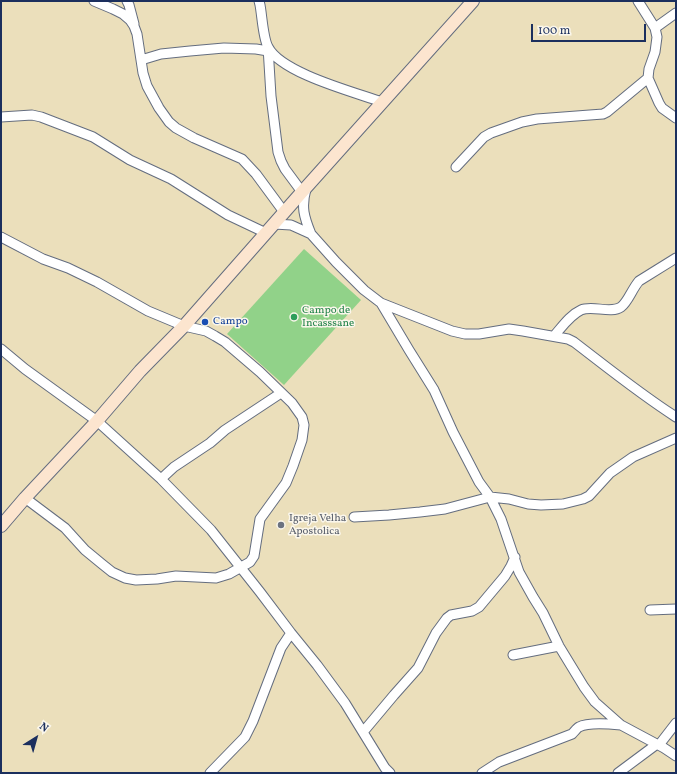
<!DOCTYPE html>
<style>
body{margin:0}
#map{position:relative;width:677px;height:774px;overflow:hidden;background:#ebdfbb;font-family:Vollkorn,serif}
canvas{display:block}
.frame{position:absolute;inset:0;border:2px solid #1b2f5e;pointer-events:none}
.north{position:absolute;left:16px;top:718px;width:40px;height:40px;-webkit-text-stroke:3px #fbf7ec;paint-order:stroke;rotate:37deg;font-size:11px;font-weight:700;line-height:16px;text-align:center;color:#1b2f5e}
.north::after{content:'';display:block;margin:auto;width:14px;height:18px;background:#1b2f5e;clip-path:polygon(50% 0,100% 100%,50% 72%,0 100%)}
.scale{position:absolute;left:531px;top:24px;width:115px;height:18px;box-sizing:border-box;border:2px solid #1b2f5e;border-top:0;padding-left:5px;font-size:12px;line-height:14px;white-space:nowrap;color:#1b2f5e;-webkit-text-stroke:3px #fbf7ec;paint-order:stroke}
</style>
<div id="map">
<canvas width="677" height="774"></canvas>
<div class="frame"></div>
<div class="north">N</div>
<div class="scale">100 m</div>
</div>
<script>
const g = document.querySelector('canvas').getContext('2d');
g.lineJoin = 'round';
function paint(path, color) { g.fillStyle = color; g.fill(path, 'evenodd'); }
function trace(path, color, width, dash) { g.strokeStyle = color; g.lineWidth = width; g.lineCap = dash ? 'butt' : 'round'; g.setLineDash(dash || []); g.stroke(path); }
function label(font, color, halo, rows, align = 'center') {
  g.font = font + ' Vollkorn,serif'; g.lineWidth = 3; g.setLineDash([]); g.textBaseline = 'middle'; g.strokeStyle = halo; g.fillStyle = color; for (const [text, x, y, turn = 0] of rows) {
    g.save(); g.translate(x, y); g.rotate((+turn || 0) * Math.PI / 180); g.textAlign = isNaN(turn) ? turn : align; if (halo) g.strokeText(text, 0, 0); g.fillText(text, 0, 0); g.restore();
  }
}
const green = new Path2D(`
 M304 249 361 300 284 385 227 334Z`);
const street = new Path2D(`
 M94 1 113 9 123 14 130 20 134 26 137 34 143 73 147 86 159 108 169 122 176 128 194 138 242 159 256 174 284 212
 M127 1 129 5 134 24
 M259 1 260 5C262 15 263 38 268 47 281 73 354 92 382 102
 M638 1 655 28 657 37 655 52 649 69 648 78 659 103 662 108 676 118
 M655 28 676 13
 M268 47 271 96 278 152 281 161 285 169 302 192
 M141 60 161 54 190 51 224 48 256 49 268 51
 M1 117 32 115 41 117 93 137 130 160 171 179 228 215 266 233
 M456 167 484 137 491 133 522 122 537 119 603 114 607 112 648 78
 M306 189C301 207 304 217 311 234
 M274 224 291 225 311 234 336 262 364 290 381 303 452 331 465 334H479L509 329 523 331 568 339 574 342C608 368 640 394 676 417
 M1 237 43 259 68 268 97 282 148 311 184 326 206 331 215 336 225 342 260 372 292 403 302 417 304 425 302 440 293 466 286 483 260 519 254 556 250 562 229 574 216 578 176 576 157 579 136 580 125 578 112 572 102 564 85 550 65 528 25 498
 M381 303 409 350 434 390 453 432 479 482 490 497 501 519 519 572 533 597 543 613 559 646 584 687 595 702 621 725 664 748 676 756
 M554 336C562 327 570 315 581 310 592 305 611 314 621 307 628 302 632 289 639 281L676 258
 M1 349 25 369 97 421 161 479 211 530 260 592 291 633 317 665 345 703 385 768 390 773
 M161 479 174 467 210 443 225 430 281 393
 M354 517 389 515 420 512 445 509 490 497 509 499 528 504 541 505 563 504 583 499 589 496 610 473 633 457 676 438
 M650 610 676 609
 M513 655 559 646
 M363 732 394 695 418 668 436 633 447 618 451 615 472 611 479 607 505 576 511 566 515 557
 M659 745 676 723
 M210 773 245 737 253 721 281 648 291 633
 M482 773 499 762 572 734C574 732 577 728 579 727 588 722 611 724 621 725
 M618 773 657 744`);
const secondary = new Path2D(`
 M1 526 25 498 97 421 140 371 184 326 302 192 473 1`);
const markers = [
 [294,317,4,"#2e9e5b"],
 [205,322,4,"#1a4fb4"],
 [281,525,4,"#6b7280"]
];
const leisureNames = [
 ["Campo de",302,311],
 ["Incasssane",302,324]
];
const transitNames = [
 ["Campo",213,322]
];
const worshipNames = [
 ["Igreja Velha",289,519],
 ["Apostolica",289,532]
];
paint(green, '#91d289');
trace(street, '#646d7f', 11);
trace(secondary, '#646d7f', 14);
trace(street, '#fff', 9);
trace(secondary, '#fce5cf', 12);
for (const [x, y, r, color] of markers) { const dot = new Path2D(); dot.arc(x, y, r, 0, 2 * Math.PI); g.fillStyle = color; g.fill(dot); trace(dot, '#fbf7ec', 1.5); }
label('11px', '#27864d', '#fbf7ec', leisureNames, 'left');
label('11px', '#164399', '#fbf7ec', transitNames, 'left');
label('11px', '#5b616d', '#fbf7ec', worshipNames, 'left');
</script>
